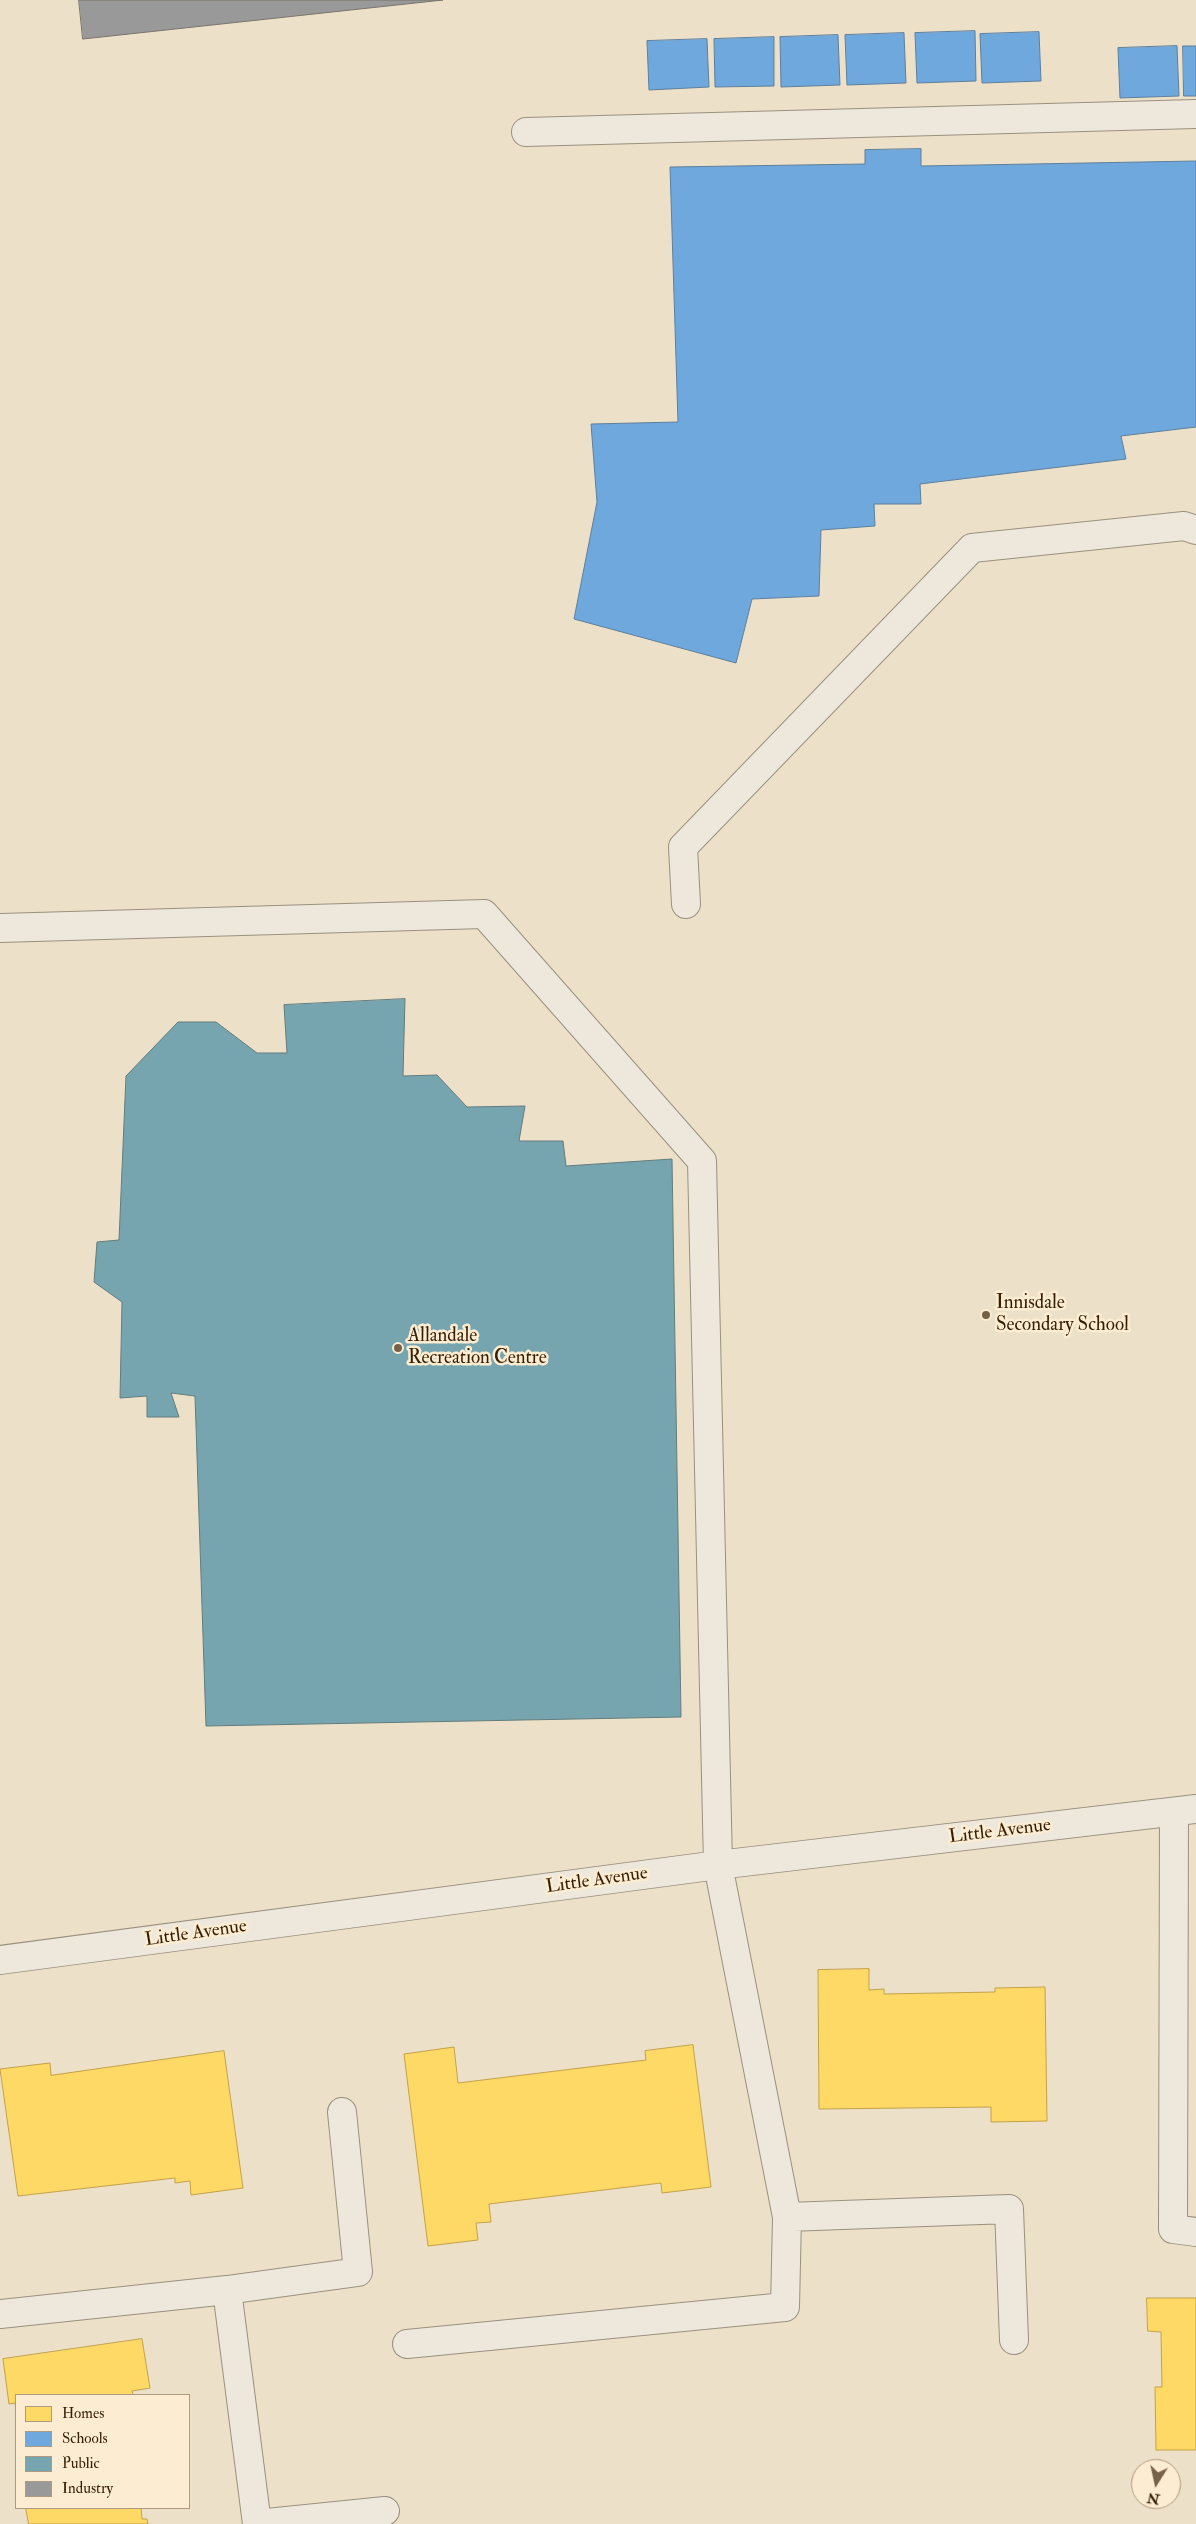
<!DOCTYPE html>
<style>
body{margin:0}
#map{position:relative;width:1196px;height:2524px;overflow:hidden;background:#ece0c8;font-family:"IM FELL Double Pica",serif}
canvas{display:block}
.legend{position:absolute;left:15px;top:2394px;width:175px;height:115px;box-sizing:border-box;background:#fcedd2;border:1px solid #ad9a80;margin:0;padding:6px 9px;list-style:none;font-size:15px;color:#361e05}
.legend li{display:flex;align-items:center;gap:10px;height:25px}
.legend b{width:25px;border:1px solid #ad9a80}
.north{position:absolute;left:1131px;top:2459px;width:50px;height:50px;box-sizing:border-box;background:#fcedd2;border:1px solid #ad9a80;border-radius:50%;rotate:190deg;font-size:14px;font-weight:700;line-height:20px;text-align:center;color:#361e05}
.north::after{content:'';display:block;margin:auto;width:18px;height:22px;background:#766249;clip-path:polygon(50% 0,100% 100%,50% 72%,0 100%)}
</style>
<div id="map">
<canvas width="1196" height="2524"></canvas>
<ul class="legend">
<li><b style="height:14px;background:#ffd966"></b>Homes</li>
<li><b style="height:14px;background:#6fa8dc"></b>Schools</li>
<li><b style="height:14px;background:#76a5af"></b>Public</li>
<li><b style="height:14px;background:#999"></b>Industry</li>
</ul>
<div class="north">N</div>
</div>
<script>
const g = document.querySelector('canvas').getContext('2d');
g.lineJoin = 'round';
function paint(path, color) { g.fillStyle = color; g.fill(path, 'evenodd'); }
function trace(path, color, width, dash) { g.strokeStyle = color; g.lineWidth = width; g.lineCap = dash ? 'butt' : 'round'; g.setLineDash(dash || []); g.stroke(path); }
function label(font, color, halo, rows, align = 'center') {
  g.font = font + ' "IM FELL Double Pica",serif'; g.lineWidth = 5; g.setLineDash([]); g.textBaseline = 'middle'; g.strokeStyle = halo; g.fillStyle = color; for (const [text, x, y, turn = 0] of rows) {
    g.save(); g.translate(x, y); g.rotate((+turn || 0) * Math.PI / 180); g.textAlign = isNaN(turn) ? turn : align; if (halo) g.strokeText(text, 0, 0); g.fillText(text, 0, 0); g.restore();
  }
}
const homes = new Path2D(`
 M869 1969V1990L884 1989V1994L995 1992V1988L1045 1987 1047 2121 991 2122V2107L819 2109 818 1970Z
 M693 2045 711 2187 662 2193 661 2183 489 2204 491 2222 476 2223 478 2240 428 2246 404 2054 454 2047 458 2083 646 2060 645 2051Z
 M224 2051 243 2188 191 2195 190 2181 175 2183V2178L18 2196 0 2069 50 2063 51 2075Z
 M1147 2298H1196V2450H1156L1155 2387H1162L1161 2332 1148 2331Z
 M142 2339 150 2388 132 2391 133 2395H16V2412L15 2403 9 2404 3 2359Z
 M26 2508H141L142 2519H147L148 2524H29Z`);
const schools = new Path2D(`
 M975 31 976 81 917 83 915 33Z
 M1039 32 1041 81 982 83 980 34Z
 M904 33 906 83 847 85 845 35Z
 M838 35 840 85 781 87 780 37Z
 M774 37V86L715 87 714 39Z
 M707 39 709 87 649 90 647 41Z
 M1177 46 1179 96 1120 98 1118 48Z
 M1183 46H1196V96H1184Z
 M921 149V166L1196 161V427L1121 436 1126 459 920 484 921 504H874L875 526 821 530 819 596 752 599 736 663 574 619 597 502 591 424 678 422 670 167 865 164V150Z`);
const public = new Path2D(`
 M405 999 403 1076 437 1075 467 1107 525 1106 519 1141H563L566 1166 672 1159 681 1717 206 1726 195 1396 171 1393 179 1417H147V1396L120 1398 122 1302 94 1282 97 1242 119 1240 126 1076 178 1022H216L257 1053H287L284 1005Z`);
const industry = new Path2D(`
 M79 0H443L83 39Z`);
const minor = new Path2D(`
 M526 132 1196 114
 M686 904 683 847 972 548 1184 526 1196 530
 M0 928 484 914 702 1161 718 1865 787 2217 785 2307 407 2344
 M1174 1812 1173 2229 1196 2232
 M0 1960 718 1865 1196 1809
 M787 2217 1009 2209 1014 2340
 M227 2290 358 2272 342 2112
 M0 2314 227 2290 257 2524 385 2511`);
const markers = [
 [986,1315,5,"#766249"],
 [398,1348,5,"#766249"]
];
const poiNames = [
 ["Innisdale",996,1304],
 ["Secondary School",996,1326],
 ["Allandale",408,1337],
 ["Recreation Centre",408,1359]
];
const streetNames = [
 ["Little Avenue",1000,1832,-7],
 ["Little Avenue",597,1881,-8],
 ["Little Avenue",196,1934,-8]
];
paint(homes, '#ffd966');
trace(homes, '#c3a149', 1);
paint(schools, '#6fa8dc');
trace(schools, '#5e7f9c', 1);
paint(public, '#76a5af');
trace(public, '#637c7c', 1);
paint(industry, '#999');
trace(industry, '#7b746d', 1);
trace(minor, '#9a907f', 30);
trace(minor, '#eee8dc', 28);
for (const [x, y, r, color] of markers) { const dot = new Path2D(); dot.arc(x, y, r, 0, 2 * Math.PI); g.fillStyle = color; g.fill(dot); trace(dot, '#fcedd2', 2); }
label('19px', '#361e05', '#fcedd2', poiNames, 'left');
label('19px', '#361e05', '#fcedd2', streetNames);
</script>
